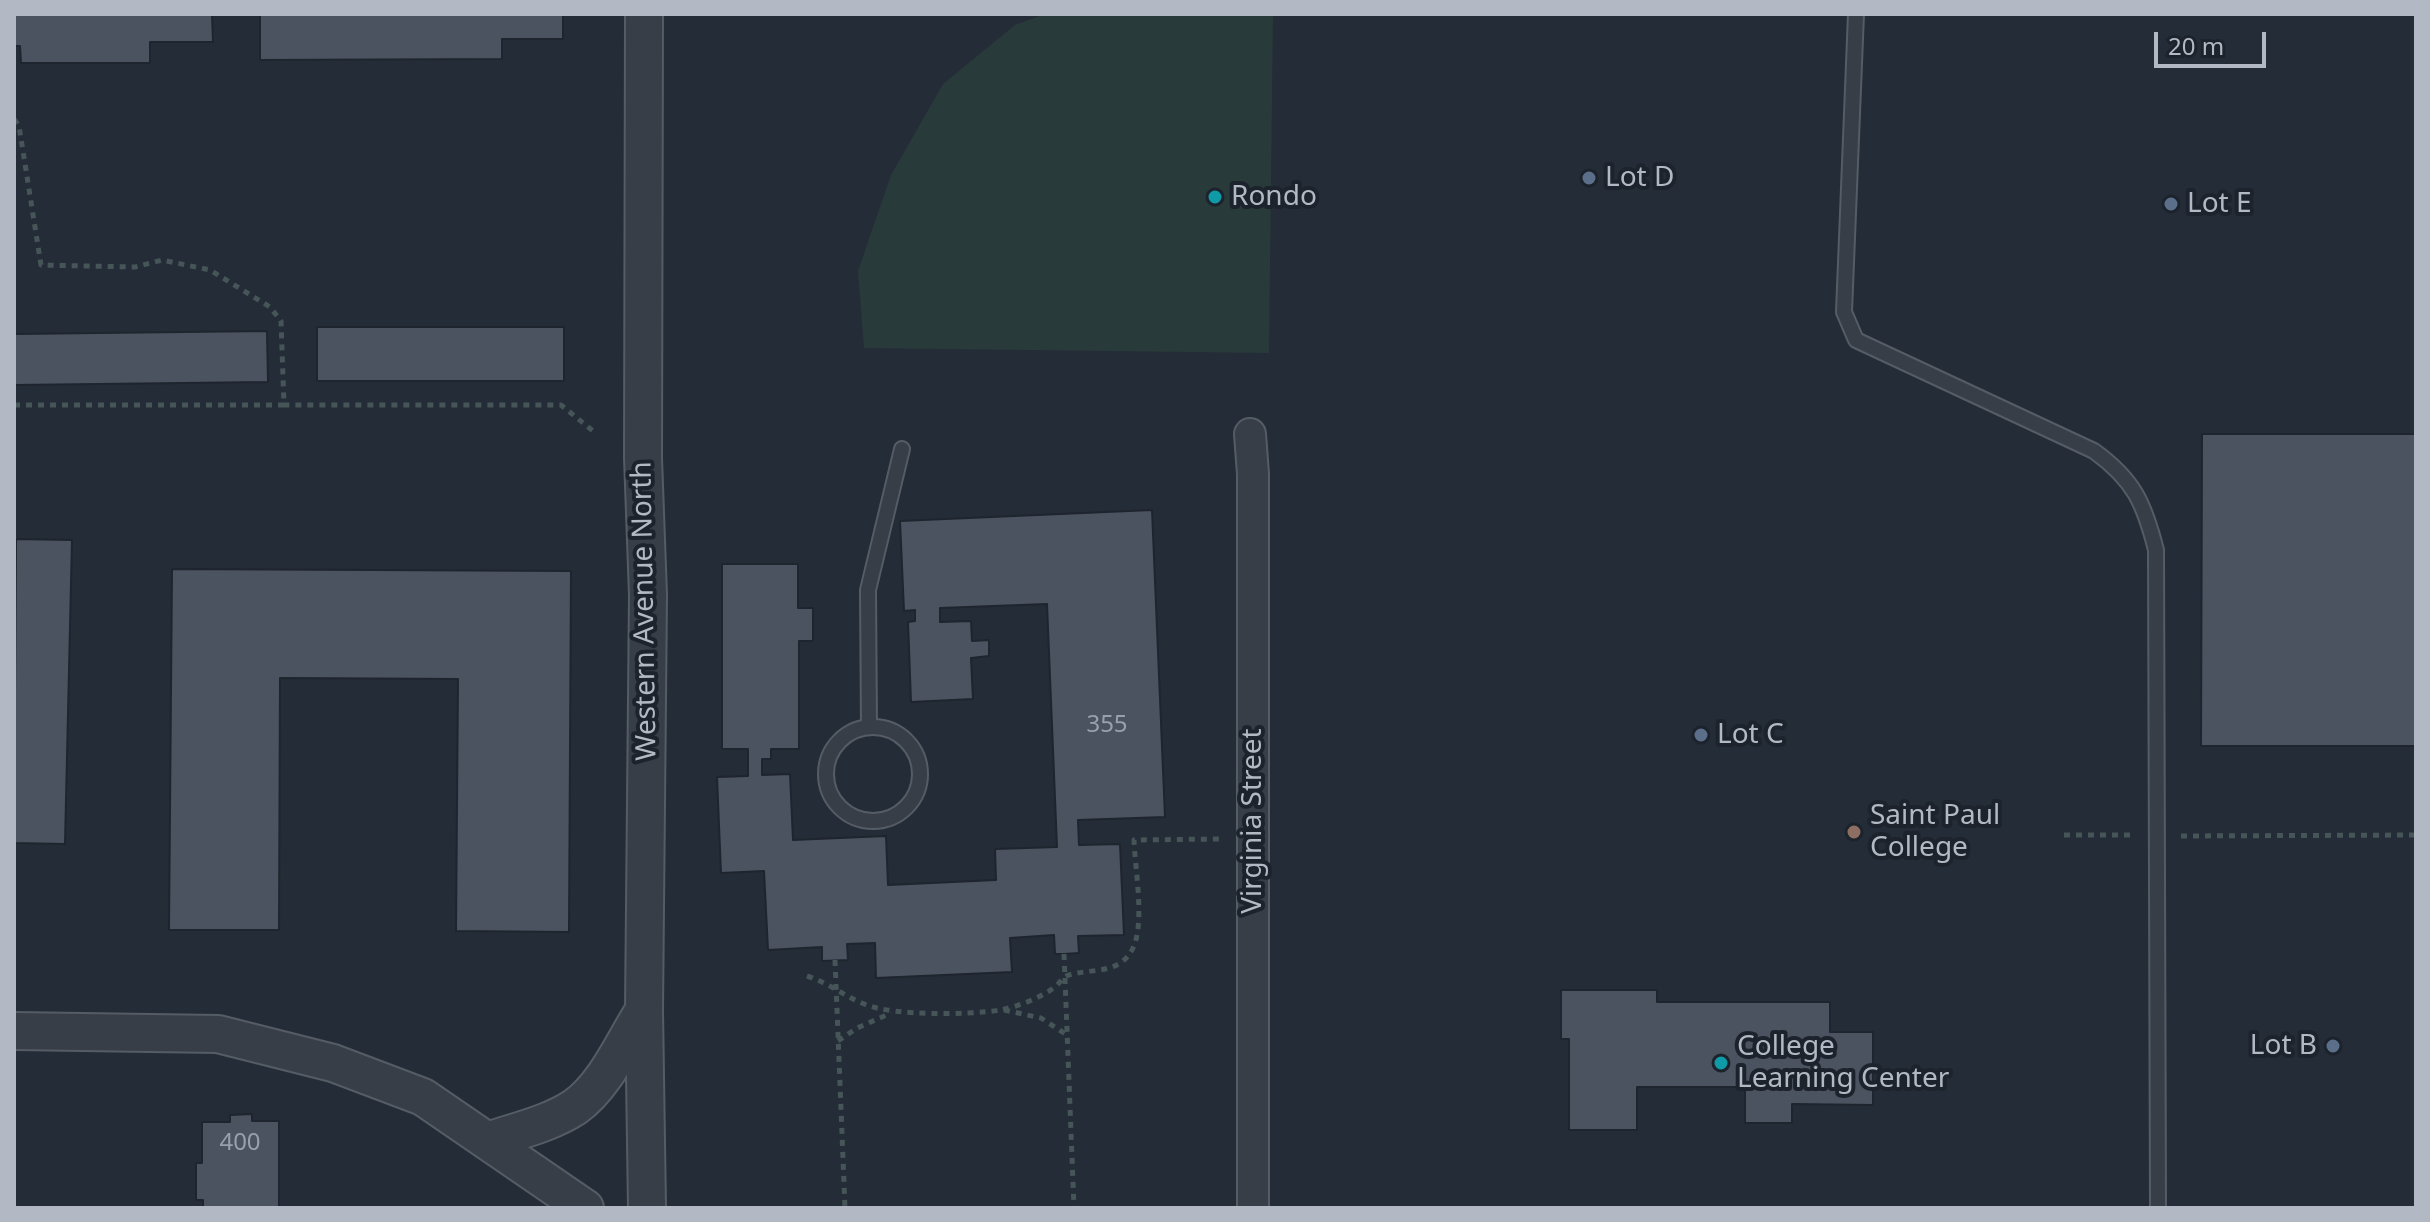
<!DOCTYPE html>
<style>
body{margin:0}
#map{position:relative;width:2430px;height:1222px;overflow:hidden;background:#242c37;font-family:"Noto Sans",sans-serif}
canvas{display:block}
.frame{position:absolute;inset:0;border:16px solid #b2b9c4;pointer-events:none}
.scale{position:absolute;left:2154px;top:32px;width:112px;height:36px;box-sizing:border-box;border:4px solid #b2b9c4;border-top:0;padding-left:10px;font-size:24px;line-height:28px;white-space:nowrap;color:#b2b9c4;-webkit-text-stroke:6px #1d232c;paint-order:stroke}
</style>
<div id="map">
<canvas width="2430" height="1222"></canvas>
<div class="frame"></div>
<div class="scale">20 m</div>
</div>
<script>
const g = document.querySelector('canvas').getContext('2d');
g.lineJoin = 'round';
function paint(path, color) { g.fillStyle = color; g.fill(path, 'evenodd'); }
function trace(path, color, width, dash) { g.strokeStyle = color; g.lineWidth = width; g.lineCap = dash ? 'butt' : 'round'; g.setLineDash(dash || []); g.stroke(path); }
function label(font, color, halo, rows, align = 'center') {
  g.font = font + ' "Noto Sans",sans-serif'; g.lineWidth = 8; g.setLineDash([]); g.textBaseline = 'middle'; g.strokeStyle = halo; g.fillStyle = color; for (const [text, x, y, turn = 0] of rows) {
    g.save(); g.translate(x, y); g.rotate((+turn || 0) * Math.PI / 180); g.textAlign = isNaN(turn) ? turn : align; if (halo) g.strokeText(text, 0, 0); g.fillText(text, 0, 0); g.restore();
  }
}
const green = new Path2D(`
 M1045 14H1273L1269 353 864 348 858 271 891 175 943 84 1015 25Z`);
const building = new Path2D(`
 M14 14H212L213 42H150V63H21L20 46H14Z
 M260 14H563V39H502V59L260 60Z
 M317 327H564V381H317Z
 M267 331 268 382 14 385V334Z
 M2202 434H2416V746H2201Z
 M1152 510 1165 817 1078 820 1079 845 1120 844 1124 935 1078 936 1079 953 1064 954H1055L1054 935 1010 938 1012 972 876 978 875 943 847 944 848 960 822 961V947L768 950 764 871 721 873 717 777 748 776V749H722V564H798V608H813V641H799V749H771V759H762V775L790 774 793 840 886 836 888 885 996 880 995 849 1057 847 1047 604 940 608V622L971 621 972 641 989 640V656L971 658 973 699 911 702 908 622 915 621V610L904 611 900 521Z
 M16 539 72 540 65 844 14 843Z
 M172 569 571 571 569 932 456 931 458 679 280 678 279 930H169Z
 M1561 990H1657V1002H1830V1032H1873V1105L1792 1104V1123H1745V1087H1637V1130H1569V1039H1561Z
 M252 1114V1121H279V1208H203V1200H196V1163H202V1122H230V1115Z`);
const path = new Path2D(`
 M14 119 19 126 41 265 135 267 162 260 210 270 270 307 281 321 284 405H561L593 431
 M14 405H284
 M2064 835H2134
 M2181 836 2416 835
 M1064 954 1074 1208
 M835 960 845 1208
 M807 976C829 983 845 997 867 1005 895 1016 969 1015 1000 1010 1017 1007 1043 997 1056 986 1061 982 1062 977 1069 975 1093 968 1120 975 1133 948 1145 923 1135 869 1134 840L1221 839
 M1004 1010 1041 1018 1067 1035
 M838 1041 857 1028 891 1013`);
const service = new Path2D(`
 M1856 14 1844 312 1856 340 2094 451C2134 480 2144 503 2156 550L2158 1208
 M826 774a47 47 0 1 1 94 0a47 47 0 1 1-94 0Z
 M869 727 868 590 902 449`);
const minor = new Path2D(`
 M1250 434 1253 474V1208`);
const tertiary = new Path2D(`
 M644 14 643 458 648 595 644 1010 647 1208
 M14 1031 218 1034 333 1063 423 1097 585 1208
 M487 1141C517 1131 549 1124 575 1107 606 1085 624 1041 644 1010`);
const markers = [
 [1589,178,8,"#5c6f8a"],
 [1215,197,8,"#0f9aa8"],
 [2171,204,8,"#5c6f8a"],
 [1701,735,8,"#5c6f8a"],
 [1854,832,8,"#8d6e63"],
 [2333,1046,8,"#5c6f8a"],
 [1721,1063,8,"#0f9aa8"]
];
const numberNames = [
 ["355",1107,725],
 ["400",240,1143]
];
const poiNames = [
 ["Lot D",1605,178],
 ["Rondo",1231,197],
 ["Lot E",2187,204],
 ["Lot C",1717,735],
 ["Saint Paul",1870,816],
 ["College",1870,848],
 ["Lot B",2317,1046,"right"],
 ["College",1737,1047],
 ["Learning Center",1737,1079]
];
const streetNames = [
 ["Western Avenue North",645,611,-91],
 ["Virginia Street",1253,821,-90]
];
paint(green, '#293a3a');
paint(building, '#4b5360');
trace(building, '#1f252e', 2);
trace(service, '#555c65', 18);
trace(minor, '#555c65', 34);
trace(tertiary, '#555c65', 40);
trace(path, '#465557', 5, [6, 6]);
trace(service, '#373e48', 14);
trace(minor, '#373e48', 30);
trace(tertiary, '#373e48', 36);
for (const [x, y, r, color] of markers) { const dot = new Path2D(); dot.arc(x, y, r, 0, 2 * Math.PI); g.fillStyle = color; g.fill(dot); trace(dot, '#1d232c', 3); }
label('24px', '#98a0ab', null, numberNames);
label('28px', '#b2b9c4', '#1d232c', poiNames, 'left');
label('28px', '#b2b9c4', '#1d232c', streetNames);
</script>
